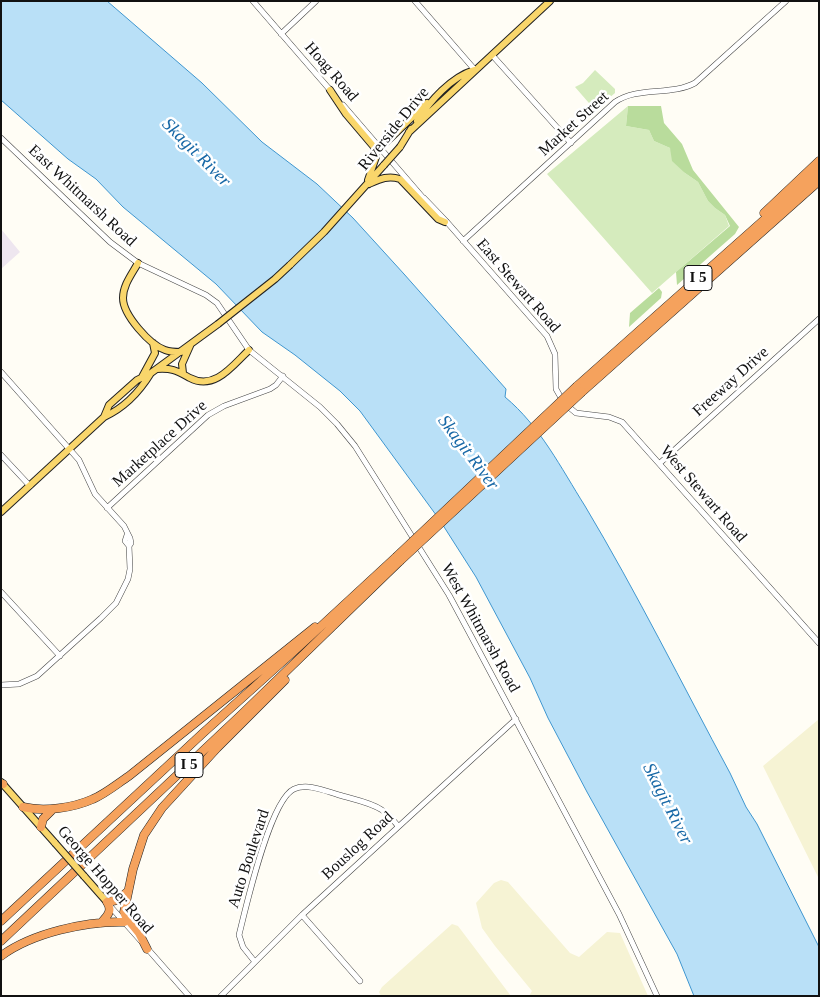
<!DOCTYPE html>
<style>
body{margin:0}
#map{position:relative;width:820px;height:997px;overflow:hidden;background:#fffdf5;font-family:Georgia,serif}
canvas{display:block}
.frame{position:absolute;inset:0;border:2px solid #111;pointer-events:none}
</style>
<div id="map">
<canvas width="820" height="997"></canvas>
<div class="frame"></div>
</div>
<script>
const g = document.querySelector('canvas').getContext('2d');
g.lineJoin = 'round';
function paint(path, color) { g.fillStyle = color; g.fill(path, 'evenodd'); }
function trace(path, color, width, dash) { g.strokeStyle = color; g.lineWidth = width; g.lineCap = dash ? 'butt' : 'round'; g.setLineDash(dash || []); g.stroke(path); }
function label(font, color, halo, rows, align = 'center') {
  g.font = font + ' Georgia,serif'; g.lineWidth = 5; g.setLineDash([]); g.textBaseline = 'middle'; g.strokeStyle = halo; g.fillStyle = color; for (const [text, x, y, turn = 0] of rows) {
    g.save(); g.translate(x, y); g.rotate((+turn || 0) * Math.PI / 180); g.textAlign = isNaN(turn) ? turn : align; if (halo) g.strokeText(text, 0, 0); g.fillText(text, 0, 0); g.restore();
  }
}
const industrial = new Path2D(`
 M1 229 20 252 1 269Z`);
const farmland = new Path2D(`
 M819 719V879L763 766Z
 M501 880 508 882 570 953 579 957 607 932 620 933 648 996H529L532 991 495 946 482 928 476 903 494 883Z
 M452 924 458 926 511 996H381L379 992 382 987Z`);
const green = new Path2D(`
 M595 70 615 89V93L595 110 575 87 583 83Z
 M628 106 626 126 649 130 654 141 670 148 685 173 698 182 708 201 715 208 725 215 729 226 652 293 547 174Z`);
const forest = new Path2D(`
 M628 106H661L664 123 682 144 693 170 739 227 735 234 677 285 676 272 730 226 725 215 715 208 708 201 698 182 685 173 672 161 670 148 654 141 649 130 626 126Z
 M659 288 662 292 661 298 629 327 630 313Z`);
const water = new Path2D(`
 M1 1H107L202 83 262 142 317 184 353 218 404 274 506 389 505 397C540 426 561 468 585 506 637 593 682 684 730 773L746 807 757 824 819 947V996H694L677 954 587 792 548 718 530 678 476 577 439 519 360 411 340 391 295 355 262 332 216 284 123 207 96 179 68 159 1 100Z`);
const minor = new Path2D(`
 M253 1 331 91
 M415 1 475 70
 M281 34 316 1
 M492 55 571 143
 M343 105 424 199
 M1 138 110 242 138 263 206 295 217 303 249 350 320 407 337 424 355 446 449 595 470 634 619 914 657 996
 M424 198 446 221 547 336 555 354 556 389 564 403 576 413 609 417 622 422 819 643
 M463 241 615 102C638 86 671 96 695 83L786 1
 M1 372 79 460 95 494 124 526 130 538 131 543 129 546
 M1 455 30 486
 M660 463 819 319
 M107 508 208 415 224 406 270 389 276 385 283 376
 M1 592 60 656
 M1 685 19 684 37 676 101 618 116 603 128 579 130 569 129 546 125 541 127 535
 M110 906 141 941
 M302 915 360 981
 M146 947 189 996
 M255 962 243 947 239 935C246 907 270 800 294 789 308 783 325 791 339 795 352 799 370 802 382 810 389 814 393 820 398 826
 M221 996 302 915 516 719`);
const major = new Path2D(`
 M330 90 346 114 374 147 376 157 368 180
 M417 121C430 101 451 77 474 70
 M409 132 550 1
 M400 147 411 129
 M380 148 427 103
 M369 184C380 179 388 175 400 179L438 219 445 222
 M138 263C132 274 123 285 123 298 123 315 150 345 165 350 170 352 176 352 181 352
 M290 265 324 232 384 165
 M157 369C173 368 177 371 190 378 215 391 233 365 249 350
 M183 373 182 364 190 346
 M142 377 155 353 153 343
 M104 417 109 405 137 380 151 373 218 324
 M1 512 104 417C124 408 140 391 151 373
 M1 782 55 843
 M84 876 107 902`);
const highway = new Path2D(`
 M764 213 819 161
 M577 386 819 171
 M582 392 819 181
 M1 784H3
 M23 807C44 812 73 808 93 799 105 794 117 784 129 776L315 627
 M41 827 43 819 53 809
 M1 921 203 733 292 653 396 557
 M101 923C107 916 113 911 107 902L118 900 127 892
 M1 941 241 715 400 561
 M147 949 139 933 126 917 124 912 133 869 144 835 162 808 217 748 285 680
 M1 956C32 933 86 921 124 922`);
const majorBridge = new Path2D(`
 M384 165 400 147
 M218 324 275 279 290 265
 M55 843 84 876`);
const highwayBridge = new Path2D(`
 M396 557 577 386
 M400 561 582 392`);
const shields = [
 [698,278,28],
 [189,765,28]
];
const shieldNames = [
 ["I 5",698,278],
 ["I 5",189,765]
];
const streetNames = [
 ["Hoag Road",331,72,49],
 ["Market Street",574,124,-42],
 ["Riverside Drive",394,129,-51],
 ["East Whitmarsh Road",82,196,43],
 ["East Stewart Road",518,286,49],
 ["Freeway Drive",731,382,-42],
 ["Marketplace Drive",160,444,-42],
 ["West Stewart Road",703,494,49],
 ["West Whitmarsh Road",480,628,61],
 ["Bouslog Road",358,846,-43],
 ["Auto Boulevard",249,859,-72],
 ["George Hopper Road",105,880,49]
];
const waterNames = [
 ["Skagit River",196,153,45],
 ["Skagit River",468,453,53],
 ["Skagit River",667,804,63]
];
paint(industrial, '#eee6ef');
paint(farmland, '#f6f3d4');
paint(green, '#d5ebbd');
paint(forest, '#b9dc9c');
paint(water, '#b9e0f7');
trace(water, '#3f96cf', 1);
trace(minor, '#444', 6);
trace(major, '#222', 8);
trace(highway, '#222', 9);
trace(minor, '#fff', 5);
trace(major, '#f9d66b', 6);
trace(highway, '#f5a25d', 8);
trace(majorBridge, '#222', 8, []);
trace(highwayBridge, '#222', 9, []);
trace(majorBridge, '#f9d66b', 6);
trace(highwayBridge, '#f5a25d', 8);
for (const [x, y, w] of shields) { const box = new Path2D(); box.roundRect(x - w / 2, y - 12.5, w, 25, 4); g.fillStyle = '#fff'; g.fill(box); trace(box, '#111', 1); }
label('bold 15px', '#111', null, shieldNames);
label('16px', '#111', '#fff', streetNames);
label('italic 18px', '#1768a6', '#fff', waterNames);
</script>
